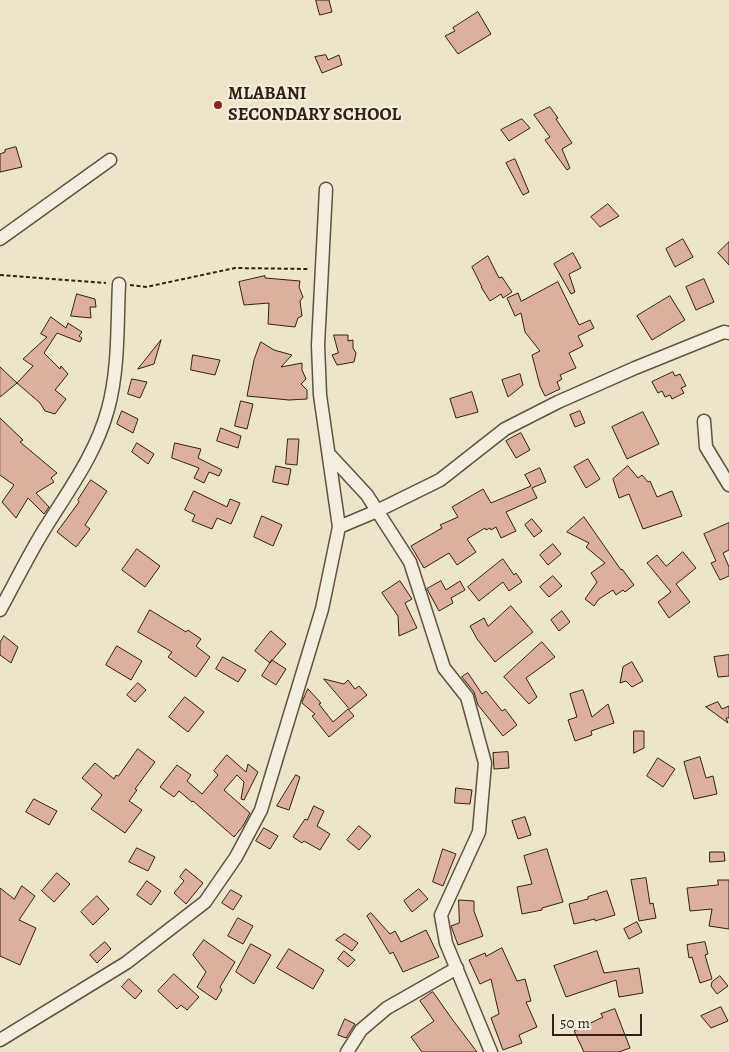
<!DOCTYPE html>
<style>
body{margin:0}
#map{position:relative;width:729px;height:1052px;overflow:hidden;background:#ece5ca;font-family:Alegreya,serif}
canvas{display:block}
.scale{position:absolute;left:552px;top:1014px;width:90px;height:22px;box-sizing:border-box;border:2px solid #332114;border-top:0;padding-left:6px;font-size:15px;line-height:18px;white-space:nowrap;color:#332114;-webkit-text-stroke:4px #f3eedd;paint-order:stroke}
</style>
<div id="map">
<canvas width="729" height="1052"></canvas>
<div class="scale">50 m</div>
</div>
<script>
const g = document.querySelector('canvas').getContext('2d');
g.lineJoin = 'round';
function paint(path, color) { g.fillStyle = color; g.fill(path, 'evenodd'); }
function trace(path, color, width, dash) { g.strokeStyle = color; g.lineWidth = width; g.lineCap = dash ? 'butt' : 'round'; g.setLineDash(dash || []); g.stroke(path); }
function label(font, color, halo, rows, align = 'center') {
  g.font = font + ' Alegreya,serif'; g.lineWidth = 4.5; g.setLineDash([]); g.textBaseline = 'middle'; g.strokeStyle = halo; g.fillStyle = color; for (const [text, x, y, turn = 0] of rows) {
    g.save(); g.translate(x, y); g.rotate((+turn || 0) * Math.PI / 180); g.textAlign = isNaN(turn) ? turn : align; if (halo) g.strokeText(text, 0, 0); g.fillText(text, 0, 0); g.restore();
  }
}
const building = new Path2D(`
 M316 0H329L332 12 320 15Z
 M478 12 491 34 458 54 445 36 455 31 453 28Z
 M326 55 328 60 339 55 342 65 322 73 315 57Z
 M550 107 558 118 556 119 572 143 562 149 570 168 567 170 545 140 550 137 534 115Z
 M522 119 530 128 509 141 501 130Z
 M16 147 22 167 0 172V154L5 152V150Z
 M515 159 529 192 523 195 506 163Z
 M608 204 619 216 600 227 591 217Z
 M683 239 693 257 675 267 666 249Z
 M729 242V265L718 253Z
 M573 253 581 268 569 274 575 292 571 294 554 264Z
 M488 256 499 278 502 277 512 292 503 298 501 294 490 301 481 287H482L472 267Z
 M265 276V278L300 281 299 287 303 297 300 301 302 316 298 318 295 327 268 324 269 303 244 305 239 282Z
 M704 279 714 302 696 310 686 287Z
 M558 282 579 325 590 320 594 328 578 336 583 346 569 353 576 368 560 375 562 379 557 382 560 389 545 396 540 386 532 355 540 351 525 332 521 313 515 316 507 298 518 293 521 301Z
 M77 294 95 299 96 307H90L91 318 71 316Z
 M670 296 685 320 652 340 637 316Z
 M51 317 66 328 68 323 82 332 79 336 82 338 80 342 57 333 44 353 60 369 61 366 68 374 55 390 66 399 55 414 45 411 40 403 17 383 33 366 23 359 47 337 41 334Z
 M334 335H348V341L353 340V348L356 353 354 362 337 365 332 355 338 353Z
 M161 340 154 364 138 369Z
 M261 342 274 350 292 355 281 367 302 363V370L306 379 301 384 307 390V399L289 400 247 396 254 360Z
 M193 355 220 360 215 375 191 370Z
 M0 367 17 383 0 397Z
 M673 372 675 376 680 374 686 386 681 388 684 393 672 399 670 395 665 397 662 391 658 393 652 382Z
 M520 374 523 385 508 397 502 380Z
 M132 379 147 382 140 398 128 394Z
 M472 392 478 412 456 418 450 399Z
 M241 401 253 404 247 429 235 426Z
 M122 411 138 419 133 433 117 424Z
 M580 411 585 423 575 427 570 415Z
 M643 412 659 444 627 459 612 427Z
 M0 418 23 440 20 442 57 473 51 478 54 482 36 493 49 507 44 514 28 498 16 518 2 502 14 485 0 475Z
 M221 428 241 436 238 448 217 441Z
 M521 433 530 450 516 458 506 441Z
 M288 439H299L297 465 286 464Z
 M137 443 154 454 148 464 132 452Z
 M175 443 201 449 198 458 222 470 219 476 209 472 204 483 194 478 199 468 172 458Z
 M588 459 600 479 586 488 574 467Z
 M276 466 291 469 288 485 273 482Z
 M628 466 638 478 642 475 648 482 650 481 657 497 672 491 682 516 643 529 629 494 619 498 613 479Z
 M540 468 546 482 532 488 537 498 506 512 516 531 501 538 496 527 491 530 490 528 486 530 485 528 467 539 476 552 457 565 449 553 424 568 411 546 442 528 440 525 458 517 452 507 483 489 491 503 531 486 525 475Z
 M91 480 107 491 85 525 90 529 76 547 57 532 79 502 78 500Z
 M194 491 227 507 230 499 240 503 231 524 217 518 212 529 192 521 195 515 185 510Z
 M262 516 282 525 273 546 254 537Z
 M584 517 621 570 622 569 634 585 625 592 623 590 616 595 613 590 599 599 594 606 585 599 597 582 591 573 605 563 586 547 589 543 567 532Z
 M532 519 542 531 534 537 525 525Z
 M729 523V550L723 553 729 567V576L720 580 711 563 716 561 704 534Z
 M553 544 561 554 548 565 540 555Z
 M137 549 160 566 145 587 122 570Z
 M683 552 696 568 676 584 690 602 669 618 658 602 671 592 647 563 657 555 666 566Z
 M503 559 514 575 516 573 522 582 509 591 503 582 479 601 468 587Z
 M553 576 562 586 549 597 540 587Z
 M400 581 412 599 405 603 417 628 399 636 398 616 382 593Z
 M441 581 446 590 460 581 465 590 451 598 453 603 439 611 427 589Z
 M511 606 533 632 495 662 477 639 470 626 484 618 488 626Z
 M150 610 186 632 188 630 201 639 196 646 210 657 196 677 168 657 172 652 138 632Z
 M562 611 570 622 559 631 551 620Z
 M271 631 286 644 270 663 255 651Z
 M4 636 18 647 11 663 0 655V643Z
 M542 642 555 657 526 678 537 697 529 704 504 677Z
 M117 646 142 661 131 680 106 665Z
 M729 655V676L718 677 714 657Z
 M223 657 246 670 238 682 216 669Z
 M272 660 286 669 276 685 262 676Z
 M632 662 643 681 632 687 626 681 620 683 623 667Z
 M468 673 482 694 486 691 502 711 505 709 517 725 503 736 478 705 474 692 462 677Z
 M324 679 344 684 348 680 355 689 359 686 367 695 350 709Z
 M138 683 146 690 135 702 127 695Z
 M308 689 321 703 319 704 333 722 348 709 354 716 329 737 312 716 315 714 302 703Z
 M583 690 592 717 608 704 614 723 591 731 592 735 575 741 568 720 577 717 570 694Z
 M185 697 204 712 188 732 169 717Z
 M718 702 722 709 729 706V718H726L728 723 706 707Z
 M634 731H644V748L634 753Z
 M138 749 155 762 135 789 137 790 129 801 142 810 125 833 91 809 102 795 82 778 95 763 114 779 116 775 118 776Z
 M508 752 509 768 494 769 493 753Z
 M227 755 246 772 248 764 258 772 244 800 241 799 244 782 237 775 224 790 250 813 243 826 234 837 193 801 192 802 179 791 174 797 160 787 177 765 191 775 187 781 202 794 218 775 214 771Z
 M700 757 706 778 713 776 717 794 694 799 684 762Z
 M658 758 675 769 663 787 647 776Z
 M296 775 300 777 289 810 277 806Z
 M456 788 472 790 470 804 455 803Z
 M34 799 57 811 49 825 26 812Z
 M314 806 324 811 317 826 330 834 320 850 304 841 302 843 293 837 305 819 307 820Z
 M525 817 531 835 518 839 512 821Z
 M359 826 371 836 359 850 347 840Z
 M264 828 278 836 270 849 256 841Z
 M137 848 155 857 148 871 129 862Z
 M443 849 456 854 443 886 433 882Z
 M547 849 563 902 542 908V910L522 914 517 887 532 884 524 856Z
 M710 852H724L725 861 710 862Z
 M186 869 203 883 186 904 174 893 184 881 180 877Z
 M57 873 70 884 54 902 42 891Z
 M646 878 650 904 653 903 656 918 639 921 631 880Z
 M718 880H729V929L709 926 712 909 690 911 687 888 718 885Z
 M147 881 161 891 151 905 137 895Z
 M22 886 35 896 19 920 36 928 20 965 0 956V888L14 899Z
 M419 889 428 899 412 912 404 901Z
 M231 890 242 896 233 910 222 903Z
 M607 891 615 915 595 921V919L574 924 569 904 588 899V897Z
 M97 896 109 909 93 925 81 912Z
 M459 900 474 901V911L483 936 458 945 451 926 459 923Z
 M371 913 390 934 395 931 401 942 426 930 439 957 403 972 393 952 390 954 367 916Z
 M238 918 253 926 243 944 228 936Z
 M637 922 642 932 629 939 624 929Z
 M345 934 358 943 352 951 336 940Z
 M204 940 235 962 220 987 222 990 216 1000 197 987 206 972 193 955Z
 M105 942 111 949 97 963 90 955Z
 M705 942 708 954 705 955 712 979 700 983 692 957 689 958 687 945Z
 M251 944 271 955 254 984 236 972Z
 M502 948 517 981 525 979 531 1001 526 1002 537 1027 519 1035 522 1043 503 1050 491 1018 499 1014 491 979 480 984 469 960 485 953 486 956Z
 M289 949 324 970 313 989 277 968Z
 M344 951 355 960 348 967 338 959Z
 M597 951 604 973 639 968 643 993 619 997 616 980 566 997 554 966Z
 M174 974 199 997 187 1010 181 1005 177 1009 158 991Z
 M720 976 728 986 717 994 711 986 712 982Z
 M129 979 142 991 135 999 122 987Z
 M433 992 452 1019 477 1052H422L411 1037 434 1021 420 1001Z
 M721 1007 728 1021 711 1028 701 1016Z
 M615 1009 630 1048 619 1052H584L574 1031 603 1017 601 1014Z
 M345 1019 355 1024 346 1038 338 1035Z`);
const path = new Path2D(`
 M0 275 106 283
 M130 285 146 287 235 268 309 269`);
const minor = new Path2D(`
 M0 239 110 160
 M704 421 706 447 729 485
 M329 454 367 495 410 562 444 668 467 697 485 763 479 832 441 915 446 943 491 1052
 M339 527 377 511 440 480 505 429 558 402 635 368 724 332 729 333
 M0 610C15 583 28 556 44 530 68 491 96 454 108 409 119 369 117 325 119 284
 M0 1040 126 963 205 902 236 857 261 810 322 609 339 527 320 395 318 345 326 189
 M347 1052 361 1030 387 1008 457 968`);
const markers = [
 [218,105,5,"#8f2418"]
];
const poiNames = [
 ["MLABANI",228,95],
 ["SECONDARY SCHOOL",228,116]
];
paint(building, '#ddaf9e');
trace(building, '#332114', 1);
trace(minor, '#615242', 15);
trace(path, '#332114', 2, [4, 2.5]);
trace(minor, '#f3eedd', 12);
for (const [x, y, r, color] of markers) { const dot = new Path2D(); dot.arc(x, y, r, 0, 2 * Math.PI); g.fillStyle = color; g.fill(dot); trace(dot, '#f3eedd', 2); }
label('bold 18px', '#332114', '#f3eedd', poiNames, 'left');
</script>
